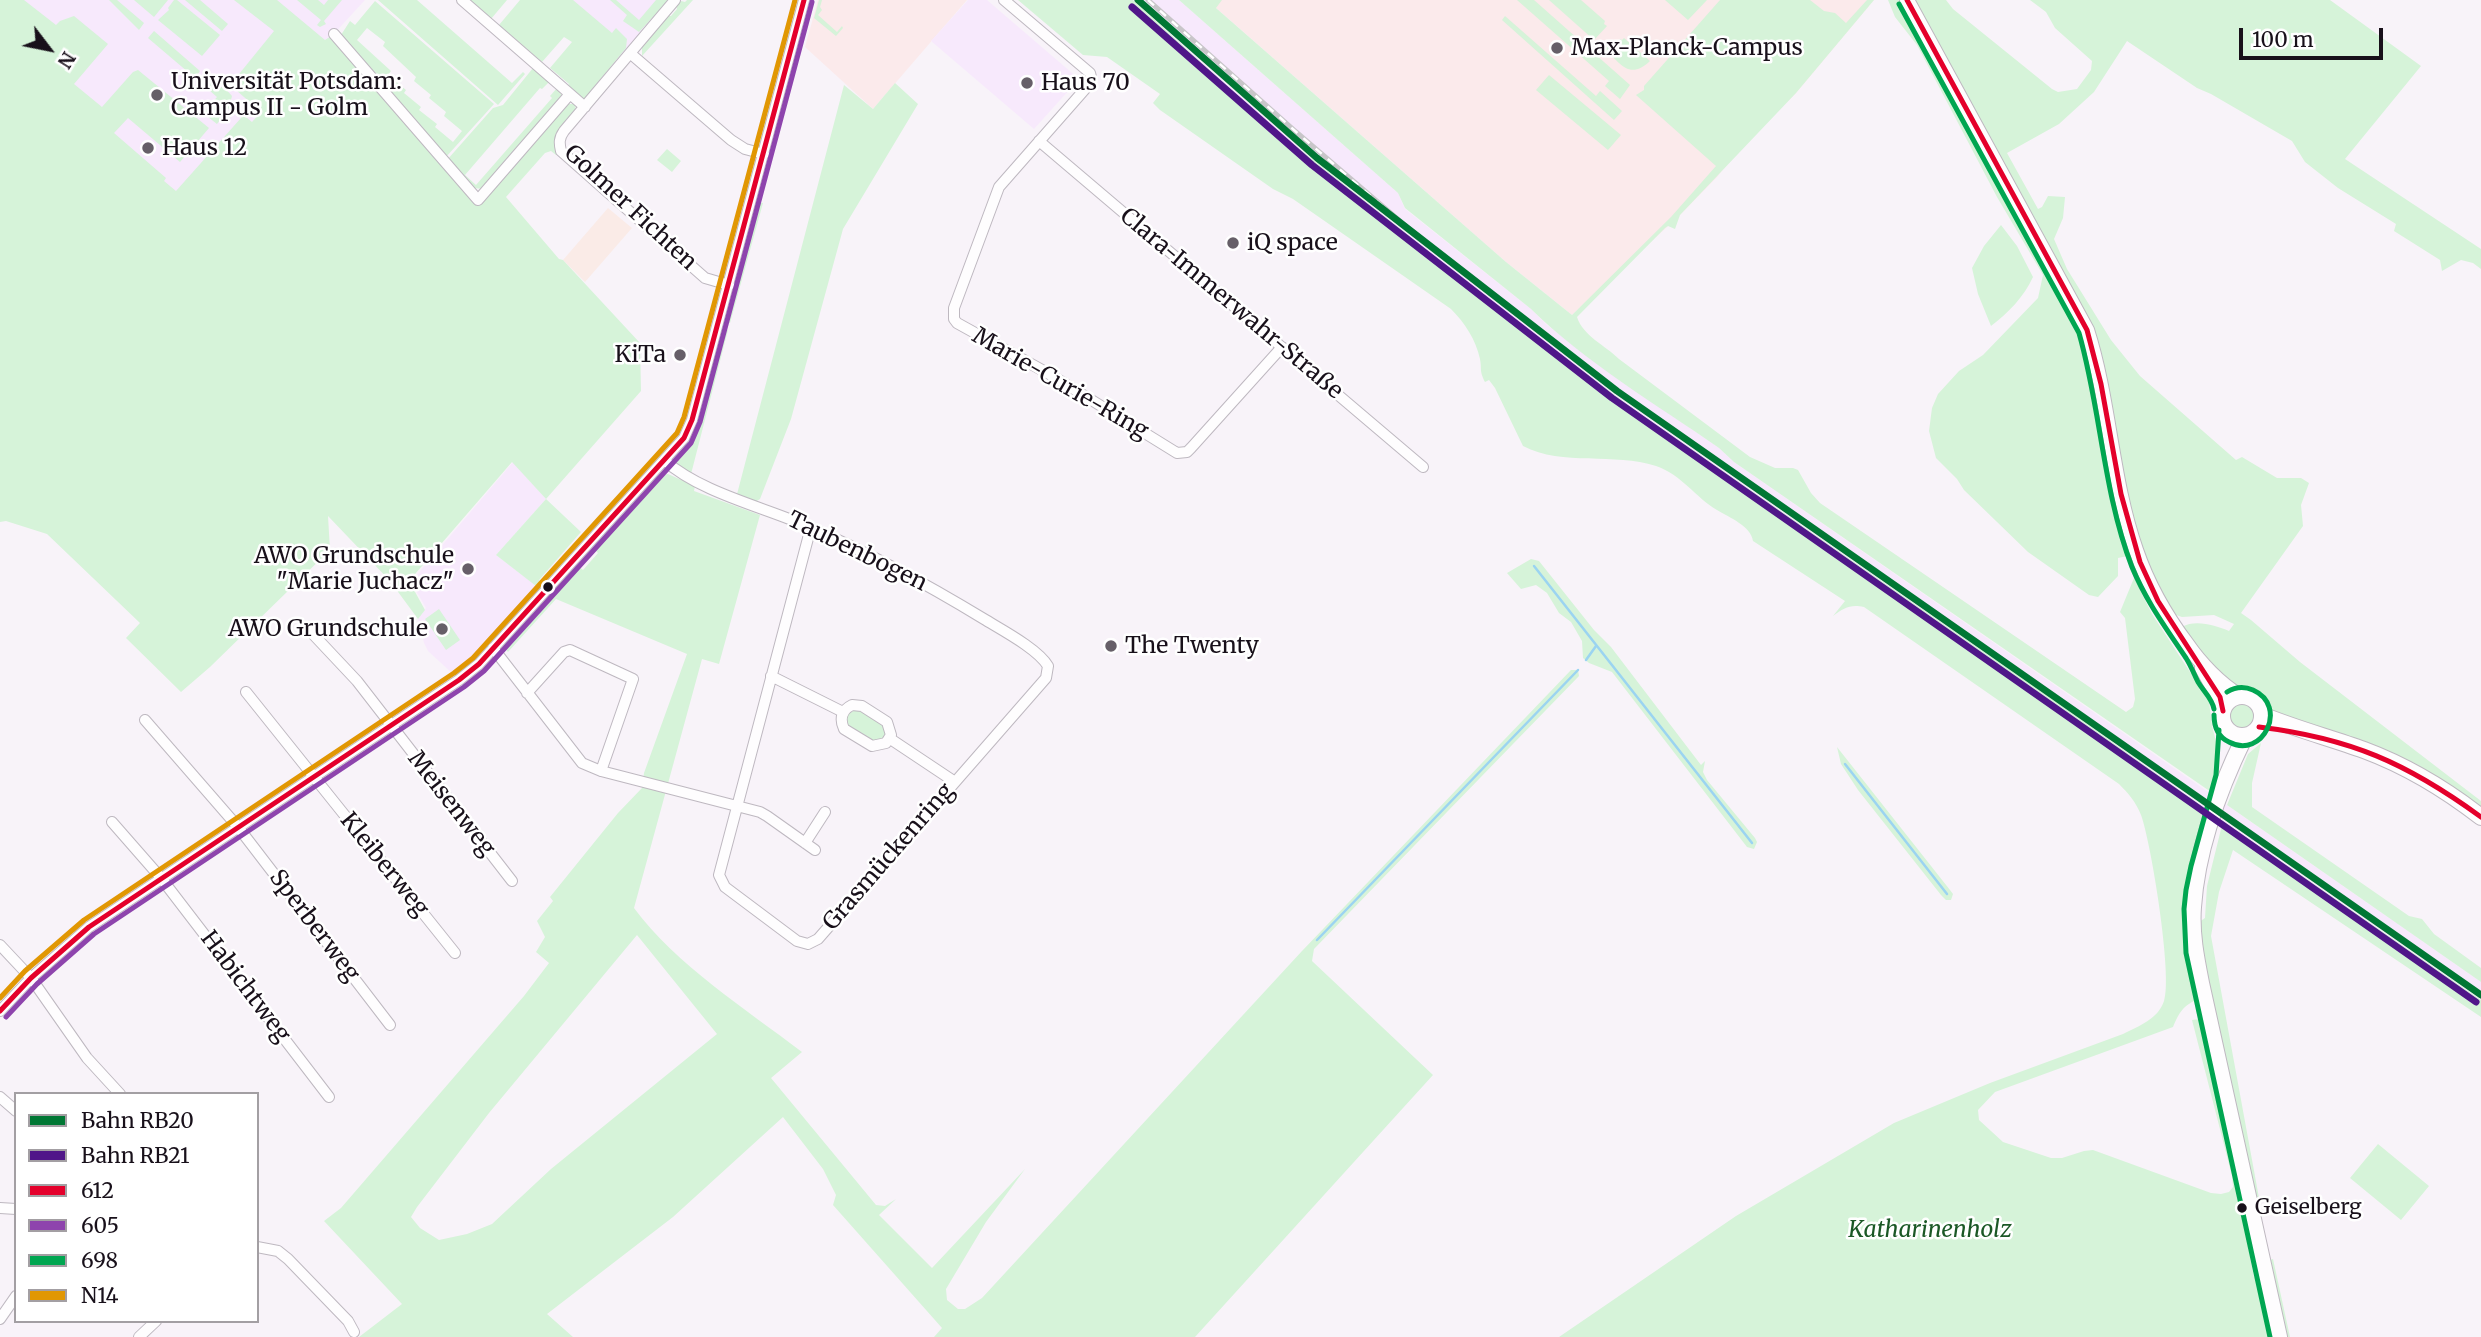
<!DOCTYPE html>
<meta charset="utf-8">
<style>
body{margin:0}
#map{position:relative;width:2481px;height:1337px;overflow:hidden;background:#f8f3f9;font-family:Merriweather,serif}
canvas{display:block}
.legend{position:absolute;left:14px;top:1092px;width:245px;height:231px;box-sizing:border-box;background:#fff;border:2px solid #a39fa3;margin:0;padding:9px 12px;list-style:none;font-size:21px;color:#18101a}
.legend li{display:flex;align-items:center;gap:14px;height:35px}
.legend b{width:35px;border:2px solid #a39fa3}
.north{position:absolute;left:14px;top:14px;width:70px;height:70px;-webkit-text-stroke:5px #fff;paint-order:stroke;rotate:122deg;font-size:19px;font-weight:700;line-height:28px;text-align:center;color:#18101a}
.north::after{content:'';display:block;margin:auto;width:24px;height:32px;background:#18101a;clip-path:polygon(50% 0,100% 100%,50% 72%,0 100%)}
.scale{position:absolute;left:2239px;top:28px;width:144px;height:32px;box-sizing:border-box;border:4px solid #18101a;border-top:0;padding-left:9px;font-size:21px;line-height:24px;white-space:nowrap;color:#18101a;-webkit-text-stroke:5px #fff;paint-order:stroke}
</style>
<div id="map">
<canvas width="2481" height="1337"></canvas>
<ul class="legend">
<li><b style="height:9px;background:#007734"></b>Bahn RB20</li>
<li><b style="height:9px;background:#501689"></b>Bahn RB21</li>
<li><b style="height:9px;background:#e4002b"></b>612</li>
<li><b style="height:9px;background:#8e44ad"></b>605</li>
<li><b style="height:9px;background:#00a651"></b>698</li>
<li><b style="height:9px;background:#e19703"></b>N14</li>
</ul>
<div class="north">N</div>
<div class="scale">100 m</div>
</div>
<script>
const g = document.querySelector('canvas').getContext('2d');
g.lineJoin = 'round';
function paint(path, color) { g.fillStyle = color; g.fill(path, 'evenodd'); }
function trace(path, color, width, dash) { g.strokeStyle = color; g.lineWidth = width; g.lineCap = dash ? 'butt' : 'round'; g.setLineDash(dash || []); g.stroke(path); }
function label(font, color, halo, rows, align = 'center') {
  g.font = font + ' Merriweather,serif'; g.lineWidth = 5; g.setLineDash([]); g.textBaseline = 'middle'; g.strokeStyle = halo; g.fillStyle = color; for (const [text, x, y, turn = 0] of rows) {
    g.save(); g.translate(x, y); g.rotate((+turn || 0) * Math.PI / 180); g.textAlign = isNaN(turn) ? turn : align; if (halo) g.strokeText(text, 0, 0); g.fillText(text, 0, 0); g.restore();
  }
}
const commercial = new Path2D(`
 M818 0H967L873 109 805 47Z
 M1207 0H1874L1796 93 1739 150 1717 177 1680 215 1572 315 1506 262Z`);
const industrial = new Path2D(`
 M608 208 632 228 585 282 563 260Z`);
const built = new Path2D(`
 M0 0H365L252 123 172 205Z
 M551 0H670L625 61Z
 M968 0H987L1079 79 1034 129 931 41Z
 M1133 0H1179L1398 193 1405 209 1531 309 1547 325 1612 374 1719 448 1734 462 2481 982V1000L1628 405 1513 318 1273 128Z
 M513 462 546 499 496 555 537 586 460 671 453 674 428 651 424 643 418 619 426 608 411 582Z`);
const green = new Path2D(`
 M0 0H24L56 25 60 21 74 16 108 44 74 84 102 107 133 72 138 70 209 128 180 162 128 118 114 133 166 178 164 181 176 191 241 118 237 113H241L252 122 260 113 261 104H252L228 83 233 77 235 79 274 31 234 0H277L325 40 334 34 341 35 350 21 355 25 375 1 494 104 446 157 447 160 493 108 503 105 533 68 549 82 542 89 540 88 465 175 476 185 552 98 550 96 557 88 562 96 484 189 473 188 478 200 567 104H575L576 112 558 153 556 155 551 151 545 153 506 197 559 259 563 260 640 343 641 391 546 499 581 532 539 580 545 586 537 594 534 592 500 630 503 633 476 662 456 677 453 674 460 671 536 586 496 555 546 499 512 462 409 581 425 610 418 619 390 581 328 516 330 550 210 667 181 692 126 638 140 623 47 534 6 521 0 522ZM367 28 385 42 383 46 416 77 414 81 431 95 429 98 446 112 444 116 462 131 453 142 435 127 437 124 419 110 421 107 404 93 406 90 388 75 391 71 357 40Z
 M109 0H117L144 23 139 30Z
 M134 0H168L154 17Z
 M174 0H177L220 35 202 56 158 20 169 10 168 8Z
 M185 0H200L228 24 222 31Z
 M297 0H318L324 5 328 0H342L324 21 326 24 320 27 317 25 321 20Z
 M378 0H417L512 83 523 72 525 74 498 105Z
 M469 0H507L491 19Z
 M520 0H573L612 33 616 28 627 39 626 48 585 98H580L567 87 569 84 550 68 572 42 564 37 542 62 499 25Z
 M610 0H616L639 20 656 0H669L639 32 623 21 627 15Z
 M687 0H693L642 56V46L667 16H671L677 9 676 6 681 1 685 2Z
 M819 0H822L820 7 822 10 818 15 837 32 842 26 843 28 836 36 814 18Z
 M1018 0H1133L1273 128 1513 318 1628 405 2056 702 2206 809 2199 832V999C2183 1005 2179 1013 2173 1027L1995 1092 1978 1110 1979 1120 2003 1142 2051 1158H2062L2084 1151 2093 1150 2211 1193 2221 1194 2229 1192 2233 1187 2232 1176 2192 1020 2200 1019 2208 1043 2254 1277 2259 1279 2273 1337H1559L1736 1216 1894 1123 1990 1083 2123 1034C2139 1026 2158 1019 2164 1001 2173 977 2151 842 2141 815 2136 802 2128 793 2119 784L1864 607C1850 604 1844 608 1833 616L1845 601 1753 541C1751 526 1730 518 1717 510 1695 497 1682 475 1656 466 1614 452 1563 467 1523 446L1495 388 1489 380 1485 382C1479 370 1482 370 1480 359 1476 340 1465 323 1451 309L1293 199 1273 189 1160 110 1153 103 1160 94 1107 57 1083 55Z
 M1179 0H1222L1216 8 1506 262 1572 315 1671 217 1716 166 1636 95 1644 90V86L1720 0H1810L1824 11 1835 13 1846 23 1867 0H1874L1796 93 1680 215 1675 229 1668 226 1665 228 1577 317C1583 336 1605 345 1619 359L1750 457 1775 468H1793L1798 470 1811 493 1820 503 2126 712 2133 707 2135 699 2125 618 2120 612 2134 578 2152 614 2209 701 2212 726 2217 745 2216 767 2211 792 1734 462 1719 448C1656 404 1586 363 1531 309L1405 208 1398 193Z
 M1517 0H1534L1630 85 1620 99 1605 86 1609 81Z
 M1549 0H1581L1605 21 1604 24 1607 26 1594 40Z
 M1665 0H1707L1688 20Z
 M1888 0H1946L1953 9 2052 89 2058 92 2077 89 2091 70 2092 61 2055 28 2046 12 2030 0H2330L2421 66 2345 159 2481 249V269L2473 263 2461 260 2442 271 2440 260 2394 231 2396 224 2338 188 2305 162 2292 141 2211 94 2197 88 2127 41 2094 92 2059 124 2007 153 2038 209 2042 207 2048 196 2065 197 2063 218 2054 239 2067 269 2111 340 2140 376 2236 460 2242 457 2277 478H2301L2309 483 2301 505 2303 526 2241 613 2251 620 2300 662 2481 801V808L2274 715 2261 698 2251 691 2231 686 2207 660 2182 627C2196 619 2216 626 2229 631L2234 624 2214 615 2182 617 2173 614 2142 553 2118 558V576L2098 597 2089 595 2028 552 1964 490 1957 479 1936 458 1929 431 1932 408 1938 394 1959 371 1983 355 2038 298 2043 275 1997 197 1917 45 1895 17Z
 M1505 16 1596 96 1600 91 1622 111 1614 120 1502 20Z
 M154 31 200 71 195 78 148 38Z
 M1624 38 1650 61C1629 81 1620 63 1603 47L1608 42 1614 46 1620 39 1622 40Z
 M1549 75 1621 135 1608 150 1536 90Z
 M206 76 220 88 223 86 232 96 229 108 217 124 203 113 217 97 200 82Z
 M895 83 918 104 843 229 791 419 760 499 752 504 736 498 844 85 873 109Z
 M667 149 681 161 672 172 657 160Z
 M757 202 763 203 730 323 725 322Z
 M2001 225 2017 246 2033 277C2024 297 2008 313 1991 326L1978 294 1972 268 1984 246Z
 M723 329 728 330 690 478 678 468 676 459 694 429Z
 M668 474 695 486 694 491 760 515 719 664 702 659 634 908C676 965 746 1009 802 1052L771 1078 876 1205 885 1206 896 1199 879 1215 932 1268 1025 1169 986 1222 946 1289 947 1300 958 1309H965L982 1298 1302 951 1571 670H1578L1579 676 1314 949 1312 961 1433 1075 1195 1337H934L942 1328 833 1205 836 1195 823 1169 783 1117 673 1217 547 1314 573 1337H359L402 1304 324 1221 341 1208 524 996 549 963 536 952 545 937 537 921 553 901 550 897 618 813 642 788 644 773 687 654 556 599 508 652 503 646 510 638 513 639 548 604 544 600 575 564 583 570 598 553 595 550 655 484 652 481 657 476ZM637 935 717 1034 551 1169 492 1224 467 1234 439 1240 420 1228 411 1217 417 1207 489 1113Z
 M1531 559 1539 561 1594 630 1611 647 1701 765 1705 761 1703 772 1707 780 1755 838 1757 842 1754 849 1747 847 1612 672 1589 663 1583 658 1582 641 1571 622 1559 613 1547 593 1536 585 1521 589 1507 573Z
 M439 609 460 640 446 650 425 619Z
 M2227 716a15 15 0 1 1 30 0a15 15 0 1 1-30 0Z
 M858 708 885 723 886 737 878 744 847 728V715Z
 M2261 743 2252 783V807L2409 916 2422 919 2434 934 2481 968V982L2227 805 2248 754Z
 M1837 747 1950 890 1953 894 1951 900H1946L1941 895 1858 790 1841 764Z
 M2223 821 2481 1000V1017L2233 850 2219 892 2211 936 2259 1198 2253 1199 2212 1018 2199 922 2205 918 2207 886Z
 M2378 1144 2429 1186 2401 1220 2350 1178Z
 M2273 1259 2290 1337H2285L2267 1261Z`);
const stream = new Path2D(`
 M1534 566 1752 843
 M1586 660 1596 646
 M1845 764 1947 894
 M1317 940 1578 670`);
const minor = new Path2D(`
 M462 0 585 107
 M675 0 564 131C559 138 559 143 561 151L705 278 729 285
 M1004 0 1090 73 1091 77 1086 88 999 187 954 308V319L957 323 1051 375 1177 453 1187 452 1191 448 1282 347
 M334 34 478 200 570 94
 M631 54 731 140 745 149 764 154
 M1039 141 1423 467
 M664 460C701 493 764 507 809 527 870 553 928 585 984 619 1002 630 1038 649 1048 666L1046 678 818 939 808 944 797 941 725 887 719 875 811 527
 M310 631 357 681 512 881
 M493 648 582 763 601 771 760 812 767 816 815 850
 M771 676 843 712
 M246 692 455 953
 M527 693 564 652 570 650 633 679 601 771
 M852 705 862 706 887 722 891 735 886 743 872 746 844 729C839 718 842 710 852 705Z
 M145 720 238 827 390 1025
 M889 738 955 782
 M112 822 161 878 329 1097
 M805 843 825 812
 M0 945 31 978 87 1058 120 1094
 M0 1011 31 978 89 927 459 680 479 664 684 438 692 420 804 0
 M0 1097 16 1111
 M0 1208 16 1209
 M257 1247 278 1251 288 1259 348 1321 354 1332
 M0 1319 16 1296
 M139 1337 156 1321`);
const tertiary = new Path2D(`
 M1907 0 2087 330C2110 402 2111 479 2136 550 2148 585 2165 615 2187 644 2200 663 2220 684 2240 696
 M2202 668 2221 702 2222 712`);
const secondary = new Path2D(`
 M2222 716a20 20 0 1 1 40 0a20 20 0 1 1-40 0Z
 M2262 715C2296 729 2331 738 2364 750 2407 766 2445 789 2481 817
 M2245 736C2219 789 2197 848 2193 907 2191 933 2196 958 2201 983L2279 1337`);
const rail = new Path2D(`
 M1148 0 1294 130 1415 234`);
const bus1 = new Path2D(`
 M1907 0 2087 330 2101 384 2121 494 2140 562 2158 601 2220 697 2223 711
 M2259 727C2350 738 2407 763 2481 817
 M0 1011 31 978 89 927 459 680 479 664 684 438 692 420 804 0`);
const bus2 = new Path2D(`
 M6 1017 37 984 94 934 464 687 484 671 691 443 700 422 812 2`);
const bus3 = new Path2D(`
 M1899 4 2079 333C2101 410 2103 492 2132 567 2146 601 2166 628 2186 658 2191 666 2194 674 2198 682 2204 692 2212 698 2214 709
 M2214 715C2214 726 2218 737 2229 742 2263 760 2289 706 2253 690 2244 686 2235 687 2227 692
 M2219 730 2216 775 2191 866 2186 890 2184 909 2186 953 2270 1337`);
const bus4 = new Path2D(`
 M0 998 25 971 84 920 454 673 473 658 677 433 684 417 795 0`);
const rail1 = new Path2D(`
 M1138 0 1317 158 1617 391 2481 995`);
const rail2 = new Path2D(`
 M1132 7 1312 165 1612 398 2476 1002`);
const markers = [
 [1557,48,7,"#665f68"],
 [1027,83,7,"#665f68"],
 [157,95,7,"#665f68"],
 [148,148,7,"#665f68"],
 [1233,243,7,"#665f68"],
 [680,355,7,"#665f68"],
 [468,569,7,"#665f68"],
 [548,587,6,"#18101a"],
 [442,629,7,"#665f68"],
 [1111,646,7,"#665f68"],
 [2242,1208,6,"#18101a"]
];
const busNames = [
 ["Geiselberg",2255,1208]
];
const poiNames = [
 ["Max-Planck-Campus",1571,48],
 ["Universität Potsdam:",171,82],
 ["Campus II - Golm",171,108],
 ["Haus 70",1041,83],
 ["Haus 12",162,148],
 ["iQ space",1247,243],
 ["KiTa",666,355,"right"],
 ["AWO Grundschule",454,556,"right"],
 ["\"Marie Juchacz\"",454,582,"right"],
 ["AWO Grundschule",428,629,"right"],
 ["The Twenty",1125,646]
];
const streetNames = [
 ["Golmer Fichten",630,208,43],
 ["Clara-Immerwahr-Straße",1231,304,40],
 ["Marie-Curie-Ring",1060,384,30],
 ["Taubenbogen",857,552,26],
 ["Meisenweg",451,804,52],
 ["Grasmückenring",889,857,-49],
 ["Kleiberweg",384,865,51],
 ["Sperberweg",314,926,53],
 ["Habichtweg",245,987,53]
];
const parkNames = [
 ["Katharinenholz",1930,1230]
];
paint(commercial, '#fbeaeb');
paint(industrial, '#faebe7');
paint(built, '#f7e9fc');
paint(green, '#d6f3d9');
trace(stream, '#9bd4f1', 2.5);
trace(minor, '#beb8c0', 12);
trace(tertiary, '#beb8c0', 16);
trace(secondary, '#beb8c0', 18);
trace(minor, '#fefdfe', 10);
trace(tertiary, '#fefdfe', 14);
trace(secondary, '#fefdfe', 16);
trace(rail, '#c8c6c9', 5);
trace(rail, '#fff', 2.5, [8]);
trace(bus1, '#e4002b', 5);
trace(bus2, '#8e44ad', 5);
trace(bus3, '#00a651', 5);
trace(bus4, '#e19703', 5);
trace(rail1, '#007734', 7);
trace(rail2, '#501689', 7);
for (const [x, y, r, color] of markers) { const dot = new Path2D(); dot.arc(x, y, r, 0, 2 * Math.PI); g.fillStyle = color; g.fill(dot); trace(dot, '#fff', 2.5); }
label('21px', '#18101a', '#fff', busNames, 'left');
label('23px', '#18101a', '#fff', poiNames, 'left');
label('23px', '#18101a', '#fff', streetNames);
label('italic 23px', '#1b5826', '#fff', parkNames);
</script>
